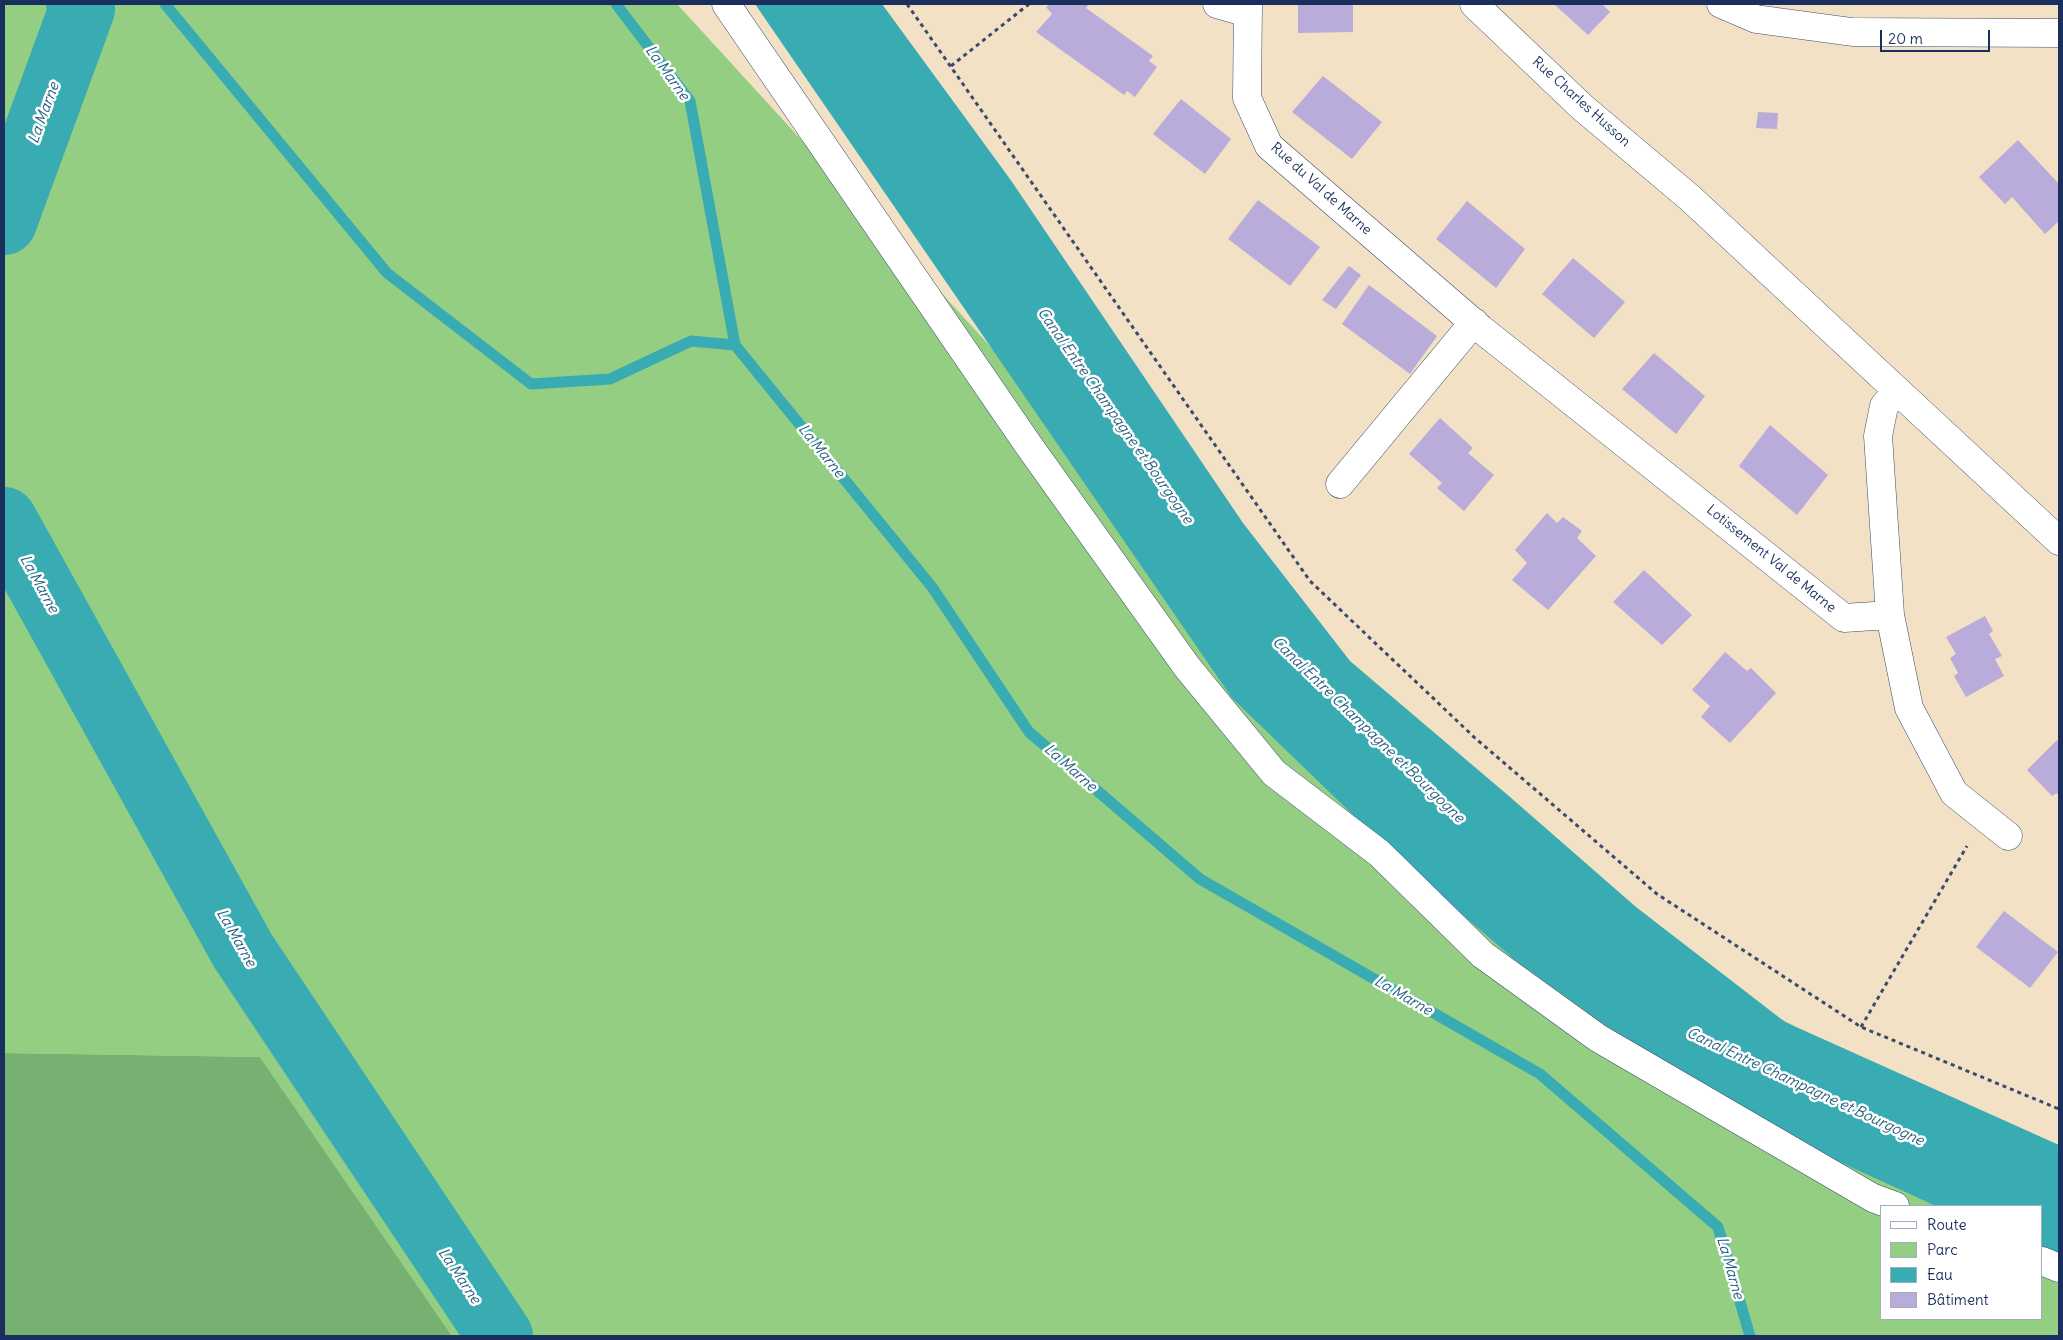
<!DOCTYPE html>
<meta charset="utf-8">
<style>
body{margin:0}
#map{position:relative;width:2063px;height:1340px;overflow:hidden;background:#f2e1c4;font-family:Delius,sans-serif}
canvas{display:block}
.frame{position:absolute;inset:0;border:5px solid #1b2f5e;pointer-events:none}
.legend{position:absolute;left:1880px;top:1205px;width:162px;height:115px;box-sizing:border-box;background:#fff;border:1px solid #a4acbf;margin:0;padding:6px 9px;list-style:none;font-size:15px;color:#1b2f5e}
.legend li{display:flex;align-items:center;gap:10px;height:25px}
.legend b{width:25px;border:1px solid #a4acbf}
.scale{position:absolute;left:1880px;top:30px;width:110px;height:22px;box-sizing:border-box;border:2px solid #1b2f5e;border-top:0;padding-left:6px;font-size:15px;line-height:18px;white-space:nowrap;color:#1b2f5e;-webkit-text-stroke:4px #fff;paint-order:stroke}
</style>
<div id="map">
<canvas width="2063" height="1340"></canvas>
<div class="frame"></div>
<ul class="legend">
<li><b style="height:6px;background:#fff"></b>Route</li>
<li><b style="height:14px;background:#93ce83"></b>Parc</li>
<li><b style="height:14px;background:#39abb3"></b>Eau</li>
<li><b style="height:14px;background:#b9acda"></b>Bâtiment</li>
</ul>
<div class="scale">20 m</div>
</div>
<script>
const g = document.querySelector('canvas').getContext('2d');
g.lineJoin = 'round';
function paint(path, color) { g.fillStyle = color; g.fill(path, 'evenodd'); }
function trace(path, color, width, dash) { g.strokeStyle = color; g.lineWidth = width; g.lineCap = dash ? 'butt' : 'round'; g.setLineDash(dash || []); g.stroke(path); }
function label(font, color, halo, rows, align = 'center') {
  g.font = font + ' Delius,sans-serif'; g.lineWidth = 5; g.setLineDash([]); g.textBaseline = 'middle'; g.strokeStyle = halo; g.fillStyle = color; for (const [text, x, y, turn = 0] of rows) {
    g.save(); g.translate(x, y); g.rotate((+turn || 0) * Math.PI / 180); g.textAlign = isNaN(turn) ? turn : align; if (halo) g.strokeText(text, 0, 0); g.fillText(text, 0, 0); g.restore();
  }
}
const green = new Path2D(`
 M4 4H677L1269 651 1631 936 1944 1109 2059 1152V1336H452L260 1057 4 1053ZM1882 1206H2042V1319H1882Z`);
const forest = new Path2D(`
 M4 1053 260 1057 452 1336H4Z`);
const water = new Path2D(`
 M755 4H882L1010 179 1243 523 1350 661 1510 797 1636 907 1785 1022 2059 1145V1254L2042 1248V1206H1936L1794 1141 1645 1054 1515 960 1408 868 1232 698Z`);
const stream = new Path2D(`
 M165 4 387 273 531 384 610 379 691 341 735 345
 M616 4 690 101 735 345 932 587 1029 732 1200 879 1540 1074 1718 1227 1750 1336`);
const river = new Path2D(`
 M4 222 82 9 79 4
 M4 520 243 951 500 1336`);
const building = new Path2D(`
 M1051 4H1089L1086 8 1153 56 1149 61 1157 67 1135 97 1127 91 1124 95 1036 32 1052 14 1046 7Z
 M1298 4H1353V32L1298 33Z
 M1554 4H1602L1610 12 1588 35Z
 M1323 76 1382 122 1352 159 1292 112Z
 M1181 99 1231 139 1205 174 1153 134Z
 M1758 112 1778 113 1777 129 1756 128Z
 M2018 140 2059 184V221L2045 234 2012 197 2005 204 1979 177Z
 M1258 200 1320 247 1290 286 1228 239Z
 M1467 201 1525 249 1496 288 1436 239Z
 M1573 258 1625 302 1594 338 1542 294Z
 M1349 266 1361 275 1336 309 1322 300Z
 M1369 285 1437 336 1410 374 1342 324Z
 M1654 353 1705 396 1676 434 1622 389Z
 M1440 418 1473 448 1468 453 1494 475 1464 511 1437 488 1442 483 1409 454Z
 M1770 425 1828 475 1797 515 1739 466Z
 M1547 513 1557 523 1563 517 1582 531 1577 538 1596 556 1548 610 1512 580 1527 563 1515 550Z
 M1644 570 1692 615 1662 645 1613 602Z
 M1985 616 1993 631 1989 634 2002 656 1995 659 2004 676 1966 697 1954 676 1958 673 1950 658 1956 654 1946 637Z
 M1725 652 1747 671 1751 668 1776 693 1730 743 1701 717 1710 706 1692 690Z
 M2057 740 2059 743V797L2057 793 2052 796 2027 770Z
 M2004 911 2058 952 2030 988 1976 947Z`);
const path = new Path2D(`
 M907 4 1310 581 1475 738 1657 894 1861 1027 2059 1109
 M951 66 1029 4
 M1861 1027 1967 846`);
const minor = new Path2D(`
 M726 4 1027 443 1187 667 1274 773 1379 853 1483 955 1598 1038 1873 1198 1895 1206
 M1217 4 1248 13
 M1248 4 1247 98 1269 146 1481 329 1844 618 1890 615 1909 708 1954 793 2008 836
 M1474 4 1582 107 1690 198 2059 541
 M1721 4 1756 19 1852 32 2059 33
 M1340 484 1474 322
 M1890 615 1878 436 1884 406 1897 391
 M2042 1261 2059 1268`);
const streetNames = [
 ["Rue Charles Husson",1581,102,42],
 ["Rue du Val de Marne",1321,189,42],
 ["Lotissement Val de Marne",1771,559,39]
];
const waterNames = [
 ["La Marne",667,73,54],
 ["La Marne",44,113,-70],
 ["Canal Entre Champagne et Bourgogne",1115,416,55],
 ["La Marne",821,451,51],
 ["La Marne",39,584,61],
 ["Canal Entre Champagne et Bourgogne",1368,730,44],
 ["La Marne",1070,768,41],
 ["La Marne",236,938,60],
 ["La Marne",1403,996,30],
 ["Canal Entre Champagne et Bourgogne",1805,1087,25],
 ["La Marne",1730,1268,74],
 ["La Marne",459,1276,56]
];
paint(green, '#93ce83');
paint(forest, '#76b171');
paint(water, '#39abb3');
trace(stream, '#39abb3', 11);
trace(river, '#39abb3', 66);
paint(building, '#b9acda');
trace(minor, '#3b4a6d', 29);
trace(path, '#3b4a6d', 3, [4, 4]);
trace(minor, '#fff', 28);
label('14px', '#1b2f5e', '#fff', streetNames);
label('italic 15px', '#276180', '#fff', waterNames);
</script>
